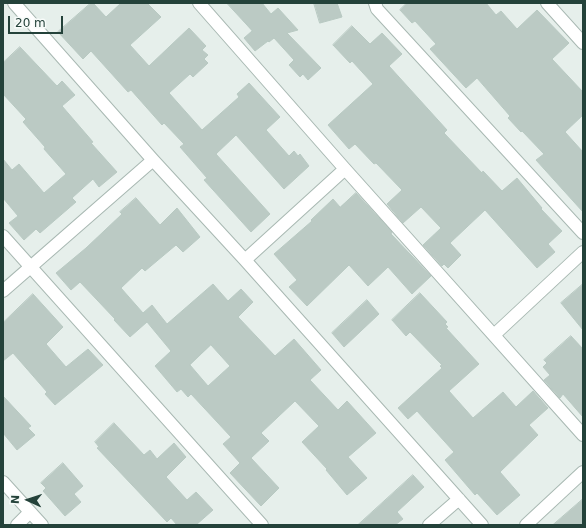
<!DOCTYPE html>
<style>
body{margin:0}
#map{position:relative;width:586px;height:528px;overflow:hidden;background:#e6efeb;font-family:"DejaVu Sans",sans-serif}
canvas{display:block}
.frame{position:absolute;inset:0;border:4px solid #24423a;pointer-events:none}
.north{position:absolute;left:8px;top:480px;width:40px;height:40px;-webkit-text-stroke:3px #f7fbf9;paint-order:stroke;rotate:273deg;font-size:11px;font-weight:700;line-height:16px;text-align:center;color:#24423a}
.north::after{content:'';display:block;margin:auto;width:14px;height:18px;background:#24423a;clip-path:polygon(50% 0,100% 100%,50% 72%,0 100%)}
.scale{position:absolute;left:8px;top:16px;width:55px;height:18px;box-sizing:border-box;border:2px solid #24423a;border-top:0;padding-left:5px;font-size:12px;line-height:14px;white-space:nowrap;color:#24423a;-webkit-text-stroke:3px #f7fbf9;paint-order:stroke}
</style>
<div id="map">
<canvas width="586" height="528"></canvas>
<div class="frame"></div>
<div class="north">N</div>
<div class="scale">20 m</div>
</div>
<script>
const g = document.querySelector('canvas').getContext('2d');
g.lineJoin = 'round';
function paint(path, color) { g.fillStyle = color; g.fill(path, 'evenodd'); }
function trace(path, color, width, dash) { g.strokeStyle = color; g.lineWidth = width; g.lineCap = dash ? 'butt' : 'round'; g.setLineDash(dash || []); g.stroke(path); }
const building = new Path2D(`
 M91 3H93L106 17 121 3H147L161 17 130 45 149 66 189 28 206 46 202 50 208 55 204 59 208 63 193 77 190 74 169 93 202 130 239 97 237 94 249 83 280 117 266 130 289 156 294 151 298 156 300 154 309 166 284 189 236 135 216 154 270 214 251 232 204 180 207 178 180 147 184 144 164 123 162 125 131 90 128 92 91 51 83 59 58 32Z
 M227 3H262L271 14 278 8 298 30 287 33 321 68 308 80 303 74 300 77 289 65 294 60 274 38 269 42 268 41 255 51 244 38 252 31Z
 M314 3H337L342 17 320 23Z
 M407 3H486L496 15 501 11 517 29 537 10 569 43 552 59 583 92V115L565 132 583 152V212L536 160 544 154 522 131 521 132 508 118 510 116 477 78 466 88 430 49 436 44 415 21 412 23 400 10Z
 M352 26 370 44 382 33 402 54 389 66 447 130 444 133 482 173 483 171 502 191 517 178 542 208 541 209 562 231 548 244 555 252 537 268 485 210 450 243 461 255 448 268 444 264 442 266 423 245 441 228 421 207 403 223 387 204 402 190 376 163 374 164 355 144 349 149 328 125 373 84 352 61 350 63 333 45Z
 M20 47 57 86 62 81 75 95 62 106 93 142 91 143 117 172 99 187 93 179 72 198 76 202 40 233 36 229 24 240 9 223 18 216 3 198V159L12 170 19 164 44 193 66 174 44 149 45 147 23 122 26 119 3 94V63Z
 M356 193 392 232 391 234 431 276 412 294 388 267 368 286 349 265 307 306 289 287 297 280 274 254 312 221 311 220 333 199 340 207Z
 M136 198 160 225 177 208 200 237 183 252 176 245 145 271 142 268 121 288 143 313 152 305 167 324 213 284 228 301 241 289 253 302 238 317 275 356 294 339 321 370 310 380 338 410 347 401 376 433 348 457 367 478 347 495 326 470 327 469 302 442 319 426 295 401 261 433 269 441 251 458 279 488 261 506 230 473 240 463 223 444 231 437 191 394 188 397 181 389 177 392 155 366 171 351 147 322 130 337 114 320 115 319 80 282 71 290 56 273 86 248 122 214 120 212ZM211 345 230 366 208 386 190 365Z
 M583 284V330L561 303Z
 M420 293 447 322 445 324 448 327 446 328 479 364 449 391 473 418 503 392 516 407 533 391 548 408 529 425 538 435 500 472 520 495 497 515 477 493 475 495 445 460 454 452 417 411 408 419 398 408 442 368 440 366 442 365 410 332 406 336 392 320Z
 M33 294 63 327 46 344 66 367 88 349 103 365 55 405 45 394 47 392 13 353 3 361V323Z
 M367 300 379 314 344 347 332 333Z
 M571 336 583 349V417L563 394 560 398 544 380 550 375 543 367 547 363 544 360Z
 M3 396 31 426 28 428 35 435 17 450 3 433Z
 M114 423 144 455 150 450 157 459 174 443 186 457 166 477 187 500 196 492 213 510 196 525H177L171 518 167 522 97 448 99 447 95 442Z
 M63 463 83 486 74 494 81 502 65 516 43 491 46 488 41 483Z
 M413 475 424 487 397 512 403 519 395 525H358Z
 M583 499V525H553Z`);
const minor = new Path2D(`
 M14 3 153 160 245 260 482 525
 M199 3 345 169 583 435
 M375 3 377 9 583 233
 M547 3 583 43
 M3 236 262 525
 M245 260 345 169
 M3 291 153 160
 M494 335 583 252
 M3 482 42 525
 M17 525 30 512
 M429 525 459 499
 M526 525 583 472`);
paint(building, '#bbcac4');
trace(building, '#b8c9c2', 1);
trace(minor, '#a8b8b2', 14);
trace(minor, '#fff', 12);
</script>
